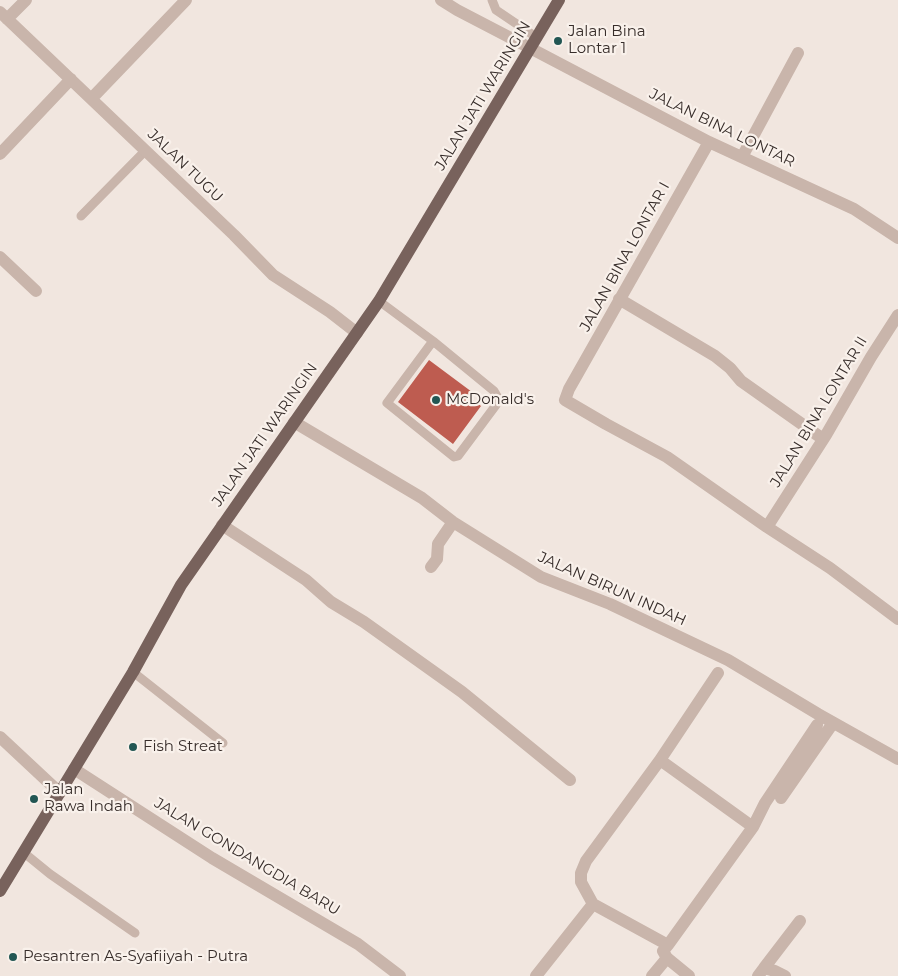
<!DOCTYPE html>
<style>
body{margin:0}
canvas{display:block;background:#f1e6df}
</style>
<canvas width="898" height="976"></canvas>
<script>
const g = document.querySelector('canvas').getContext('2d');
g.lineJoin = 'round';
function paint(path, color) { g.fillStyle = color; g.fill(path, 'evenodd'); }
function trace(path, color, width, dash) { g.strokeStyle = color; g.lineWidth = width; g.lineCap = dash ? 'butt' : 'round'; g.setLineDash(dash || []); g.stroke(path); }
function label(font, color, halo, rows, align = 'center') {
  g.font = font + ' Montserrat,sans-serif'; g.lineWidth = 4.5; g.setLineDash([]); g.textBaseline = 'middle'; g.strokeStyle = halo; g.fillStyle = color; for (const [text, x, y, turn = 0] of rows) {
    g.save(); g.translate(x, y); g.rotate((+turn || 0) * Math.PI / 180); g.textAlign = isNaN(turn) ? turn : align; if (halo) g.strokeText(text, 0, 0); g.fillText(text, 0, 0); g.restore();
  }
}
const building = new Path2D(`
 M429 360 472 392 469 397 481 406 453 444 398 402Z`);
const service = new Path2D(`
 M492 0 496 10 536 37
 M81 216 145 151
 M379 301 433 341 494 391 497 396 496 405 458 456 454 457 387 403 433 341
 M133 672 223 743
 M23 852 50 874 135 933`);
const minor = new Path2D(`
 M0 12 234 235 273 275 330 312 357 333
 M7 19 26 0
 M530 48 709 142 854 209 898 238
 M92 98 186 0
 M709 142 569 389 565 400 606 424 667 457 767 527 830 568 898 619
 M0 154 71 79
 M742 157 798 53
 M0 257 36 291
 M619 299 715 356 730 368 741 381 823 439
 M294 422 422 498 453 522 541 577 610 604 728 660 818 714 898 759
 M222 525 306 580 331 602 364 622 462 692 570 780
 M767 527 826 435 871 357 898 315
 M431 567 437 559 438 544 453 522
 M0 737 60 793
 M660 760 753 827
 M74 769 212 858 358 944 400 976
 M781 798 833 723
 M668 945 753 827 765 803 817 725
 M764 968 800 921
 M536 976 593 904
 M652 976 667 958
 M689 976 667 958 663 951 668 945 593 904 581 882V873L586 861 660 760 718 673
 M758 976 764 968 775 971 785 976`);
const tertiary = new Path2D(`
 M441 0 457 10 530 48`);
const primary = new Path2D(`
 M0 891 133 672 181 585 379 301 559 0`);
const markers = [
 [558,41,5,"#225653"],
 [436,400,5,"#225653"],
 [133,747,5,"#225653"],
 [34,799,5,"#225653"],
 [13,957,5,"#225653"]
];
const poiNames = [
 ["Jalan Bina",568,32],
 ["Lontar 1",568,49],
 ["McDonald's",446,400],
 ["Fish Streat",143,747],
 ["Jalan",44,790],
 ["Rawa Indah",44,807],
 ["Pesantren As-Syafiiyah - Putra",23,957]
];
const streetNames = [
 ["JALAN JATI WARINGIN",483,96,-59],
 ["JALAN BINA LONTAR",722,128,26],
 ["JALAN TUGU",185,166,44],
 ["JALAN BINA LONTAR I",625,257,-61],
 ["JALAN BINA LONTAR II",819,412,-59],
 ["JALAN JATI WARINGIN",265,435,-55],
 ["JALAN BIRUN INDAH",612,589,24],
 ["JALAN GONDANGDIA BARU",247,857,31]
];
paint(building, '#be5c50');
trace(service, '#c9b5ab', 9);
trace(minor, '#c9b5ab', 12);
trace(tertiary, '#c9b5ab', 12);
trace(primary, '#78625c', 12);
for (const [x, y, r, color] of markers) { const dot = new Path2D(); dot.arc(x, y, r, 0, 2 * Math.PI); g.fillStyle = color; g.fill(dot); trace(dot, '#f9f1eb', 2); }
label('15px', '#372d2a', '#f9f1eb', poiNames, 'left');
label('15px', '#372d2a', '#f9f1eb', streetNames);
</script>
